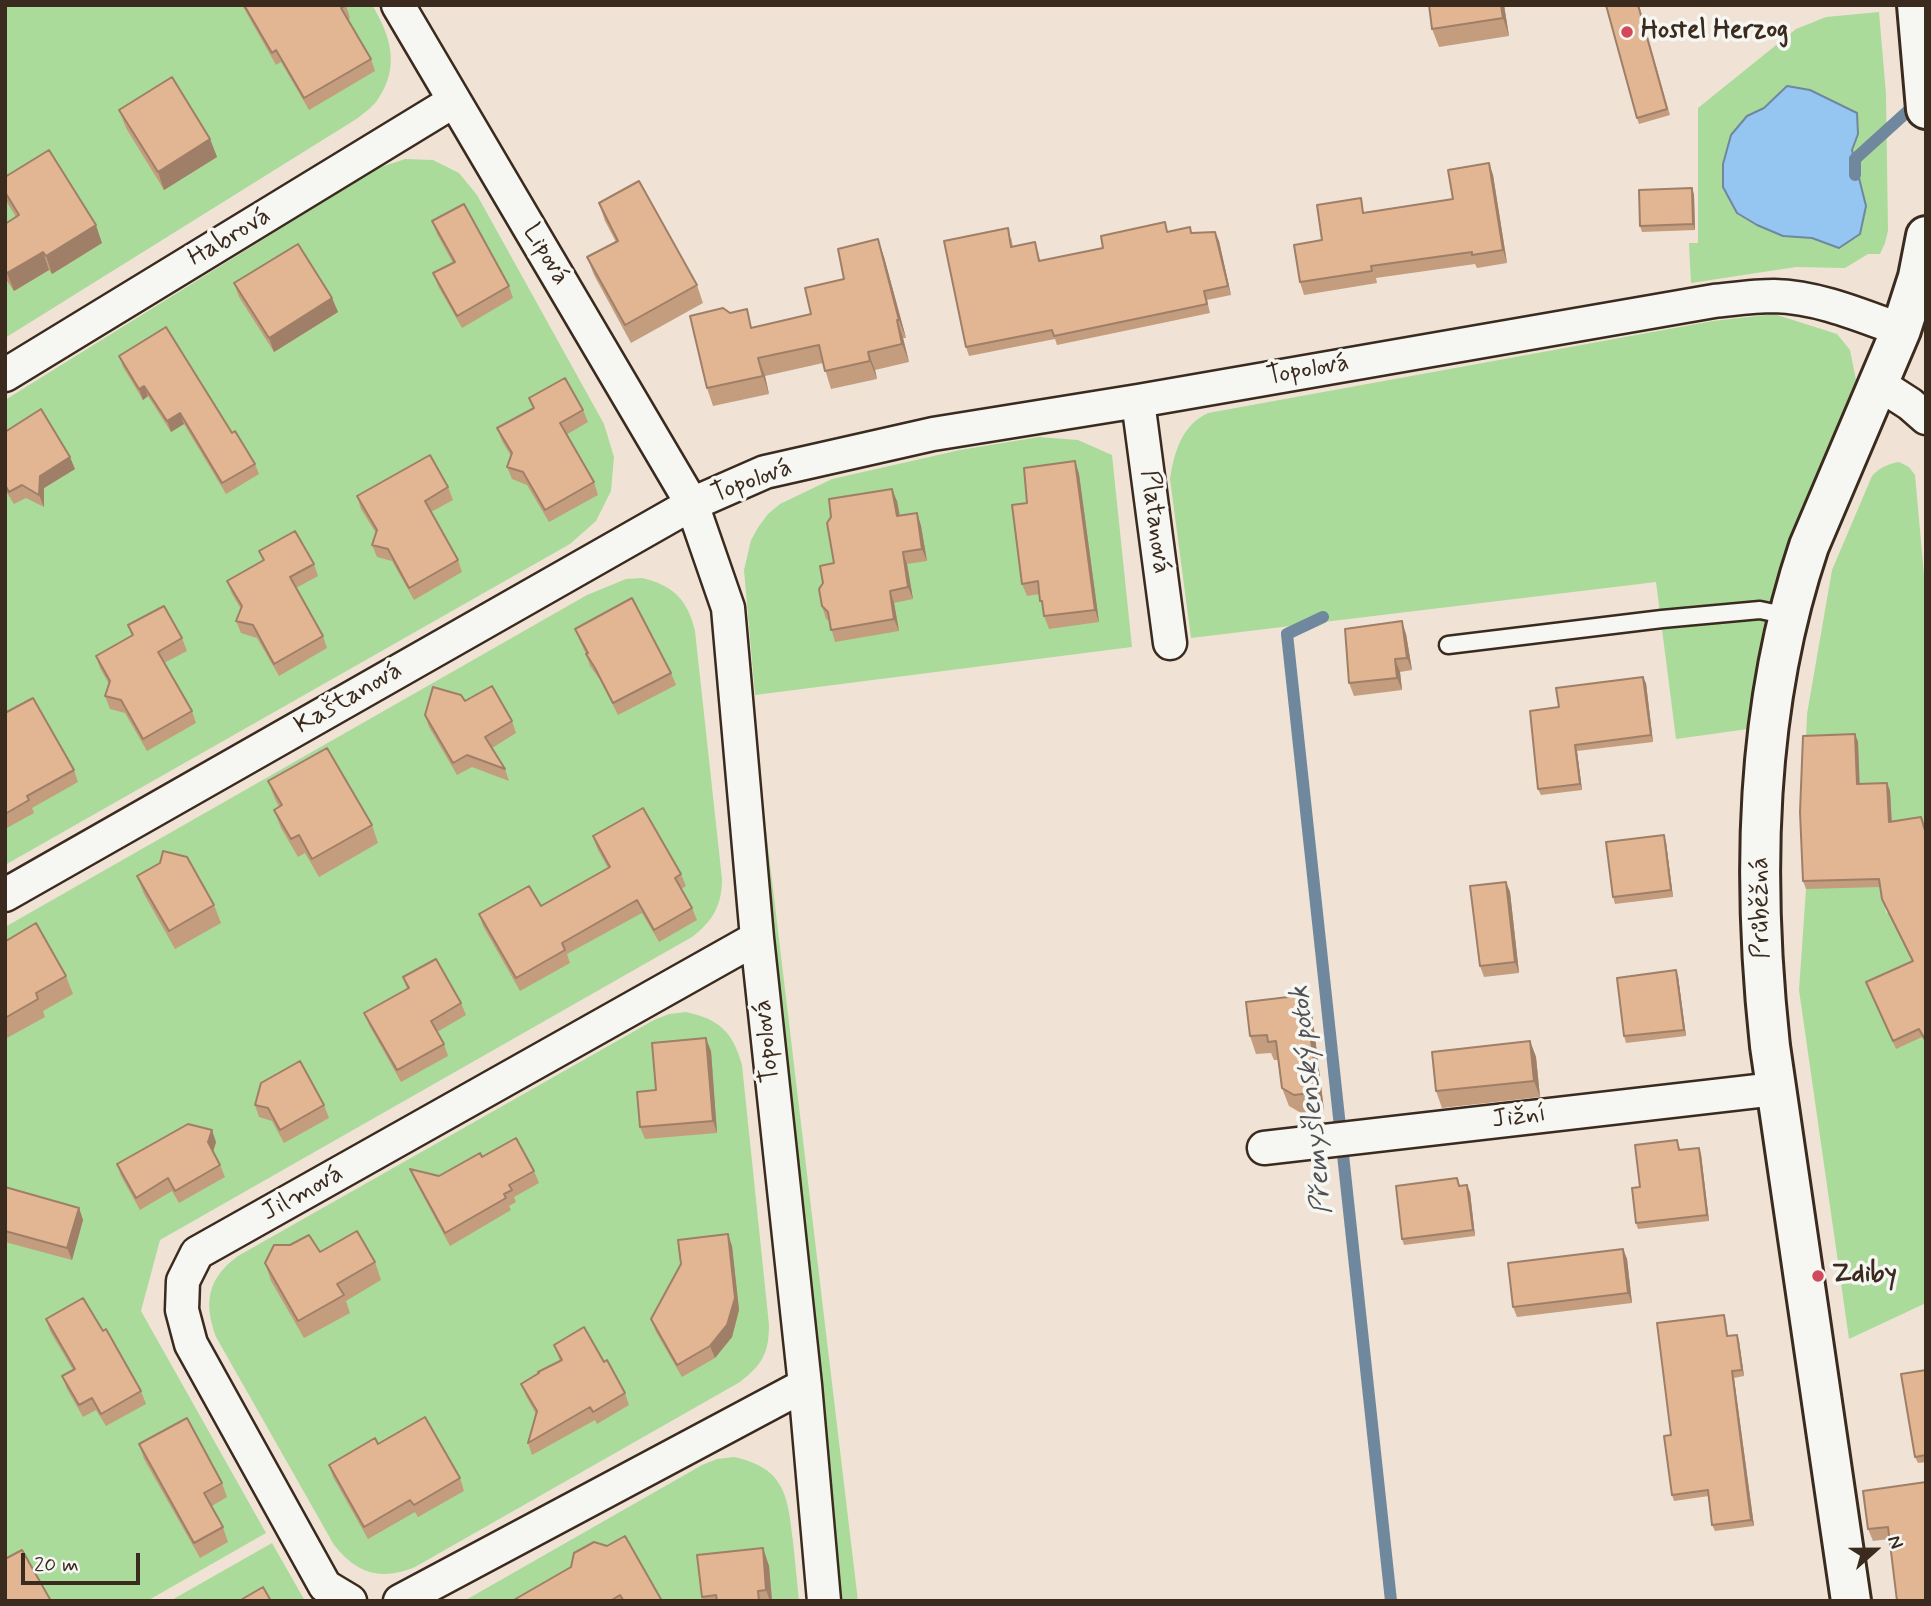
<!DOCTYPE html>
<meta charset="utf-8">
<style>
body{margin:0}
#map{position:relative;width:1931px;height:1606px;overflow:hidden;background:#f0e3d6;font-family:Mynerve,sans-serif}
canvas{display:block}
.frame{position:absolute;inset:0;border:7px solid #3b2a1e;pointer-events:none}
.north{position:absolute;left:1840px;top:1515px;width:70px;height:70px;-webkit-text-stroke:5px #f6f6f2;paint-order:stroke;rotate:69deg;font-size:19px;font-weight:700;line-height:28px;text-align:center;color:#3b2a1e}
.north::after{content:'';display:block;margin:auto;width:24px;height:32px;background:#3b2a1e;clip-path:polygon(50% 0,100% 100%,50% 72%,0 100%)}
.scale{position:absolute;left:21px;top:1553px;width:119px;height:32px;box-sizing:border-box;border:4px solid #3b2a1e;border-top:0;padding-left:9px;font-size:21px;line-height:24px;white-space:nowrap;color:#3b2a1e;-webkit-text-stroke:5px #f6f6f2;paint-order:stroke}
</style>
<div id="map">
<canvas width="1931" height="1606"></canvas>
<div class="frame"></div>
<div class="north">N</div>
<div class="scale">20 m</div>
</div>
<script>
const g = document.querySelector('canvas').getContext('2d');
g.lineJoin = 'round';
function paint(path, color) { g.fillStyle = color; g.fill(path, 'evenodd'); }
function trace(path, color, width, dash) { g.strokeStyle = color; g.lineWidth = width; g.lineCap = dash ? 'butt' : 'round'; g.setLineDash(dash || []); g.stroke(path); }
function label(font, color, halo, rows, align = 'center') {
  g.font = font + ' Mynerve,sans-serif'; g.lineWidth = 7; g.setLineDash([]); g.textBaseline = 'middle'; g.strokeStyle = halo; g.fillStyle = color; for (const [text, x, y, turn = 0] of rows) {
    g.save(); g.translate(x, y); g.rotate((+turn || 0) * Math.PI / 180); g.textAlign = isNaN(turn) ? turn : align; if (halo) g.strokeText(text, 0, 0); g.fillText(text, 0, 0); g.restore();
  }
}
const green = new Path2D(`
 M5 5H372C391 36 400 67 378 99 374 106 365 112 358 118L5 338Z
 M1879 12 1886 94 1888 231 1885 243 1880 254H1868L1845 268 1796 267 1691 283 1689 243H1698V108L1796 29 1826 17ZM1787 86 1857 113 1858 134 1852 150 1855 159 1860 234 1839 248 1812 238 1783 236 1723 187V164L1731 135 1747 116 1764 108Z
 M405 159 433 160 459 173 477 195 604 424 614 457 611 491 596 521 570 544 5 865V400L378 168Z
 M1774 314 1837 334 1850 350 1856 380 1779 570 1763 629 1748 729 1676 739 1656 582 1191 638 1170 479C1174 452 1182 425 1208 413L1713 321Z
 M1039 437 1078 440 1112 455 1132 647 755 695 744 570 751 540 759 526 768 514 780 504 832 479 960 450Z
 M1899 462 1909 467 1915 475 1926 597V825L1874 833 1886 913 1926 905V1303L1849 1339 1799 990 1806 889 1803 821 1807 714 1832 570 1872 476C1880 467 1888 464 1899 462Z
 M642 578C673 585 688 600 695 631L722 879C722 905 713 921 692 937L160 1240 141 1311 266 1533 147 1601H5V927L587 595 626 579Z
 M750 696 858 1601H832Z
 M686 1012C719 1019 733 1032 742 1065L769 1325C769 1353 762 1365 740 1382L415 1567C381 1581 357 1574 334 1545L216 1337C203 1302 208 1278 238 1256L654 1020 669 1014Z
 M734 1457C785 1468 788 1496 793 1541 795 1561 797 1581 799 1601H464L702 1465 717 1459Z
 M272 1543 305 1601H170Z`);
const water = new Path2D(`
 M1787 86 1810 90 1857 113 1858 134 1852 150 1866 206 1860 234 1839 248 1812 238 1783 236 1757 225 1737 213 1723 187V164L1731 135 1747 116 1764 108Z`);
const stream = new Path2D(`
 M1855 175V159L1918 102
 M1323 617 1287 634 1391 1601`);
const service = new Path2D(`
 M1448 645 1662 619 1760 610 1788 616`);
const minor = new Path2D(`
 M5 375 454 101
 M1879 384 1910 404 1926 418
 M1138 401 1170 643
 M5 895 692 504 398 5
 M1264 1148 1775 1089
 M350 1601 325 1586 191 1344 182 1310 183 1281 197 1253 757 938
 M400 1601 805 1385
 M824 1601 805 1385 757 938 728 608 692 504 765 472 933 434 1138 401 1714 301C1734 299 1754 296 1774 296 1818 297 1860 315 1901 330`);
const tertiary = new Path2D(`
 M1917 5 1926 109
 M1851 1601 1770 1046C1752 879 1755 706 1809 546L1901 330 1918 277 1926 236`);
const wall = new Path2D(`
 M242 5H346L350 18 348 20 371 59 375 71 309 110 281 62 276 65Z
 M1504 5 1509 36 1439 47 1432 29Z
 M1639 5 1670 115 1639 124 1637 118Z
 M119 110 210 139 217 157 164 190 126 128Z
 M1489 163 1493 175 1507 263 1477 268 1475 264 1376 278 1377 283 1304 295 1300 282 1322 240 1366 212 1453 199Z
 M5 177 102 243 52 274 49 270 14 291 5 278V224L16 217 5 199Z
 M1692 188 1694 195 1695 230 1642 232 1640 226Z
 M599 203 697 285 703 303 631 343 594 275 587 257 616 242 605 221Z
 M432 221 509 286 513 298 462 328 438 286 433 273 453 263 437 234Z
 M1190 227 1192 233 1215 232 1219 241 1231 295 1207 300 1210 313 1057 345 1055 339 969 356 966 347 1011 237 1013 247 1038 251 1040 261 1103 248Z
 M884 257 906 338H903L909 362 875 370 877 379 831 389 823 363 765 376 769 394 713 406 707 388 753 327 811 314 844 279Z
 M234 283 332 298 338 312 274 352 239 297Z
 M119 356 232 433 255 464 259 474 226 494 184 424 171 432 148 396 143 400 123 367Z
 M529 398 583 410 588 422 566 435 594 482 598 495 549 522 527 485 512 479 507 467 511 456 502 441 497 428 533 408Z
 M5 432 75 469 44 488V507L26 498 14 504 5 490Z
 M1075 461 1079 474 1099 622 1049 629 1044 616 1040 594 1027 596 1022 584 1027 503Z
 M448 487 453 500 431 512 458 560 462 572 414 600 392 561 377 557 372 545 376 533 361 509 357 496Z
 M897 501 900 516 917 513 921 526 927 561 907 564 913 599 894 603 899 631 835 642 829 621 826 619 822 606Z
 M259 551 314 564 318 576 296 588 323 636 327 648 279 676 257 638 241 633 236 621 241 609 232 594 227 581 263 561Z
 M128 625 182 638 187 651 164 663 192 711 196 723 147 751 125 713 110 709 105 696 109 684 100 668 96 656 132 636Z
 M575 629 671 673 676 685 618 715 600 680 590 666 586 654 580 641Z
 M1406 634 1412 670 1400 672 1402 690 1354 696 1349 683Z
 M1646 683 1653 742 1577 751 1582 790 1541 795 1538 789 1559 707Z
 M465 701 512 721 516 733 492 748 505 769 509 781 472 767 457 775 429 727 425 715Z
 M5 713 74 770 78 782 32 808 34 813 5 829Z
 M1855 734 1858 742 1859 784 1887 783 1890 791 1892 821 1921 817 1926 832V1044L1922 1037 1896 1049 1866 982 1912 961 1885 907 1882 899 1880 887 1806 889 1803 881Z
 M268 781 372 825 378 843 319 877 305 853 298 857 281 828 274 810 279 807 275 799Z
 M593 836 681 874 686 886 681 889 692 908 697 920 659 942 642 913 567 954 570 963 520 991 483 926 479 914 541 906 608 868 597 848Z
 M1666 842 1673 897 1615 904 1613 897Z
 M137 876 214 905 221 923 175 949 144 894Z
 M1506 882 1510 892 1519 973 1484 977 1480 966Z
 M5 940 66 976 73 994 43 1011 45 1017 5 1039Z
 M1678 976 1686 1036 1626 1043 1624 1036Z
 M403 977 461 1003 466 1015 437 1032 444 1044 448 1056 401 1082 369 1025 364 1013 407 989Z
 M1305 995 1312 1013 1324 1110 1301 1113 1289 1106 1282 1088 1278 1060H1274L1271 1053 1256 1054 1250 1036Z
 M1530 1041 1536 1057 1540 1097 1442 1108 1436 1091Z
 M711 1051 717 1133 645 1139 640 1127 656 1090Z
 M255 1105H324L329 1118 284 1143 272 1121 259 1117Z
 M216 1142 213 1152 220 1165 225 1177 179 1203 172 1191 140 1210 121 1176 117 1164Z
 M1680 1147V1150L1701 1154 1709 1221 1638 1229 1636 1223 1640 1187Z
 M482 1157 534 1171 539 1183 514 1197 516 1202 509 1206 511 1210 450 1246 415 1181 410 1169 439 1176Z
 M1460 1184V1186L1470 1192 1475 1236 1404 1245 1402 1239Z
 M5 1187 79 1208 83 1220 72 1260 5 1242Z
 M732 1246 739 1310 732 1337 715 1358 682 1377 656 1332 651 1319Z
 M1623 1249 1627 1259 1632 1303 1517 1317 1513 1307Z
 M320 1252 375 1262 381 1280 346 1301 350 1313 304 1338 271 1281 265 1263Z
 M1724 1315 1726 1321 1728 1336 1737 1335 1739 1341 1744 1376 1734 1378 1754 1526 1715 1531 1712 1525 1709 1496 1674 1501 1672 1495 1671 1435Z
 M46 1319 103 1331 141 1391 146 1404 106 1426 96 1410 83 1417 67 1389 62 1376 73 1370 50 1331Z
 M554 1345 604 1362 625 1393 629 1405 597 1424 595 1420 532 1455 528 1443 536 1414 526 1396 521 1384 539 1374 538 1372 560 1361Z
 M1926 1370V1462L1918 1463 1915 1457Z
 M139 1444 222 1483 227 1497 212 1506 223 1527 228 1542 200 1558 144 1459Z
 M329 1465 460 1478 464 1491 418 1517 415 1512 368 1539 333 1477Z
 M1926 1482 1889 1539 1873 1541 1868 1529Z
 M763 1548 769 1566 772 1601H703L702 1597Z
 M571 1567 662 1601H512Z`);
const shadedWall = new Path2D(`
 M1501 5H1504L1509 36 1503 18Z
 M210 139 217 157 164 190 158 172Z
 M1489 163 1493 175 1507 263 1503 250Z
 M1692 188 1694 195 1695 230 1693 224Z
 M96 225 102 243 52 274 46 256Z
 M1215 232 1219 241 1231 295 1228 286Z
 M878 239 884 257 906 338 899 320Z
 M43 252 49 270 14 291 7 273Z
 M332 298 338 312 274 352 269 338Z
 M897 320 903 338 909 362 902 344Z
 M868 352 875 370 877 379 870 361Z
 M758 358 765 376 769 394 763 376Z
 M144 386 148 396 143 400 139 389Z
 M180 413 184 424 171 432 167 421Z
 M70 457 75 469 44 488V507L39 495 40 476Z
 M1075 461 1079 474 1099 622 1095 610Z
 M892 489 897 501 902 529 897 516Z
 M917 513 921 526 927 561 922 549Z
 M903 552 907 564 913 599 908 587Z
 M890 591 894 603 899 631 894 619Z
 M1402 621 1406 634 1412 670 1407 658Z
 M1395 659 1400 672 1402 690 1397 678Z
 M1643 677 1646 683 1653 742 1651 735Z
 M1855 734 1858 742 1860 792 1857 784Z
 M1575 745 1577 751 1582 790 1580 784Z
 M1887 783 1890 791 1892 830 1889 822Z
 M1664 835 1666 842 1673 897 1671 890Z
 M1506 882 1510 892 1519 973 1515 962Z
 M1676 970 1678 976 1686 1036 1684 1030Z
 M1305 995 1312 1013 1324 1110 1318 1092Z
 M706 1038 711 1051 717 1133 713 1121Z
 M1530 1041 1536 1057 1540 1097 1534 1081Z
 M212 1130 216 1142 212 1155 208 1142Z
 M1699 1148 1701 1154 1709 1221 1707 1215Z
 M1467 1185 1470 1192 1475 1236 1473 1230Z
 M79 1208 83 1220 72 1260 67 1248Z
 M728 1234 732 1246 739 1310 732 1337 715 1358 710 1346Z
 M1623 1249 1627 1259 1632 1303 1628 1293Z
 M1737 1335 1739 1341 1744 1376 1742 1370Z
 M1732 1371 1734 1378 1754 1526 1751 1520Z
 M763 1548 769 1566 772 1601H770L766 1590Z`);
const building = new Path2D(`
 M244 5H346L341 8 371 59 304 98 276 50 272 53Z
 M1429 5H1501L1503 18 1432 29Z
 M1606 5H1638L1667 109 1637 118Z
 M172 77 210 139 158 172 119 110Z
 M49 150 96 225 46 256 43 252 7 273 5 270V224L19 215 5 192V177Z
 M1489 163 1503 250 1472 255V252L1371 266 1372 271 1300 282 1294 245 1322 240 1317 205 1361 198 1363 213 1453 199 1448 170Z
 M639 181 697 285 625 325 587 257 618 241 599 203Z
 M1692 188 1693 224 1640 226 1639 190Z
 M464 204 509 286 457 316 433 273 455 262 432 221Z
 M1165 222 1167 232 1190 227 1191 233 1215 232 1228 286 1204 291 1207 304 1054 336 1052 330 966 347 944 241 1008 228 1011 247 1035 242 1039 261 1103 248 1101 236Z
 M878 239 899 320H897L902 344 868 352 870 361 825 371 819 345 758 358 763 376 707 388 690 316 723 308 730 313 747 309 751 328 811 314 805 288 844 279 838 249Z
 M298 244 332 298 269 338 234 283Z
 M166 327 232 433 235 431 255 464 222 483 180 413 167 421 144 386 139 389 119 356Z
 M565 378 583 410 560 423 594 482 545 510 523 472 507 467 512 453 497 428 534 408 529 398Z
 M41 409 70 457 40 476 39 495 22 485 9 492 5 485V432Z
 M430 455 448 487 425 501 458 560 409 588 388 549 372 545 377 530 357 496Z
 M1075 461 1095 610 1044 616 1042 601H1040L1038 581 1022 584 1012 505 1027 503 1024 468Z
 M892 489 897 516 917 513 922 549 903 552 908 587 890 591 894 619 831 630 828 612 822 606 819 589 823 583 820 566 834 563 827 523 831 517 829 499Z
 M295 531 314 564 290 577 323 636 274 664 253 625 236 621 242 606 227 581 264 560 259 551Z
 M632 598 671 673 613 703 595 668 586 654 588 653 575 629Z
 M164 606 182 638 158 652 192 711 143 739 121 700 105 696 110 681 96 656 133 635 128 625Z
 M1402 621 1407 658 1395 659 1397 678 1349 683 1345 629Z
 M1643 677 1651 735 1575 745 1580 784 1538 789 1530 711 1559 707 1556 688Z
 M492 686 512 721 485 737 505 769 467 755 453 763 425 715 433 687 461 695 465 701Z
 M33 698 74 770 27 796 29 800 5 814V713Z
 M1855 734 1857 784 1887 783 1889 822 1921 817 1926 834V1041L1919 1029 1893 1041 1866 982 1913 961 1882 899 1879 879 1803 881 1800 812 1803 736Z
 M327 748 372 825 312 859 299 835 291 839 274 810 282 805 268 781Z
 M643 808 681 874 675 878 692 908 654 930 637 900 562 943 565 950 516 978 479 914 529 886 541 906 610 867 593 836Z
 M1664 835 1671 890 1613 897 1606 842Z
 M163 851 187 857 214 905 169 931 137 876 160 863Z
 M1506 882 1515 962 1480 966 1470 886Z
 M36 923 66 976 36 993 38 999 5 1018V940L6 941Z
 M436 959 461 1003 431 1021 444 1044 397 1070 364 1013 409 988 403 977Z
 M1676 970 1684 1030 1624 1036 1617 978Z
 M1305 995 1318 1092 1294 1095 1282 1088 1276 1041 1268 1042 1267 1035 1250 1036 1246 1002Z
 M706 1038 713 1121 640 1127 637 1092 656 1090 652 1043Z
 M1530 1041 1534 1081 1436 1091 1432 1052Z
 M300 1061 324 1105 280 1130 268 1108 255 1105 261 1083Z
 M188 1124 212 1130 208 1142 220 1165 175 1191 168 1178 136 1198 117 1164Z
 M516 1138 534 1171 509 1185 512 1190 504 1194 506 1198 445 1233 410 1169 439 1176 480 1153 482 1157Z
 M1677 1140 1679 1150 1699 1148 1707 1215 1636 1223 1632 1188 1640 1187 1635 1145Z
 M1457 1178 1459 1186 1467 1185 1473 1230 1402 1239 1396 1186Z
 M5 1187 79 1208 67 1248 5 1231Z
 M357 1231 375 1262 337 1284 344 1295 298 1321 265 1263 274 1245H290L309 1235 320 1252Z
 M728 1234 735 1298 727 1325 710 1346 677 1365 651 1319 681 1264 678 1240Z
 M1623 1249 1628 1293 1513 1307 1508 1263Z
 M83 1298 103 1331 106 1329 141 1391 101 1414 92 1398 79 1405 62 1376 75 1369 46 1319Z
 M1724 1315 1727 1336 1737 1335 1742 1370 1732 1371 1751 1520 1712 1525 1708 1490 1672 1495 1664 1436 1671 1435 1657 1323Z
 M584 1327 604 1362 607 1360 625 1393 593 1412 590 1407 528 1443 537 1411 521 1384 539 1373 538 1372 562 1360 554 1345Z
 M1926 1370V1455L1915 1457 1901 1374Z
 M425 1417 460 1478 414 1505 410 1500 364 1527 329 1465 375 1438 378 1444Z
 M187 1418 222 1483 204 1493 223 1527 194 1543 139 1444Z
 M1926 1482V1601H1897L1888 1527 1868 1529 1863 1491Z
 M625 1536 662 1601H624L620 1595 610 1601H512L571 1567 574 1553 594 1542 607 1546Z
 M763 1548 766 1590 758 1591 759 1601H717L716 1595 702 1597 697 1555Z
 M22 1550 51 1601H5V1559Z
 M263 1587 271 1601H239Z`);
const markers = [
 [1627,32,7,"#d1495b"],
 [1818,1276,7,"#d1495b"]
];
const poiNames = [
 ["Hostel Herzog",1641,32],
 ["Zdiby",1832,1276]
];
const streetNames = [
 ["Habrová",230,238,-31],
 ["Lipová",545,255,59],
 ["Topolová",1308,371,-10],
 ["Topolová",752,482,-20],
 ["Platanová",1154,522,83],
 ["Kaštanová",349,699,-30],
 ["Průběžná",1762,908,-91],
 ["Topolová",768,1041,-96],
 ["Jižní",1519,1118,-7],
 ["Jilmová",303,1194,-29]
];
const waterNames = [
 ["Přemyšlenský potok",1313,1100,-96]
];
paint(green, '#aadb9b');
paint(water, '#94c6f1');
trace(water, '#70889d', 2);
trace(stream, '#70889d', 12);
trace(service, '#3b2a1e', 21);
trace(minor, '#3b2a1e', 37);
trace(tertiary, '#3b2a1e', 44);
trace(service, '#f6f6f2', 16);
trace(minor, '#f6f6f2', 32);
trace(tertiary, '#f6f6f2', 38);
paint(wall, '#c39d7e');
paint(shadedWall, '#9f7f67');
paint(building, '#e3b693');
trace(building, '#9f7f67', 2);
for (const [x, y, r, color] of markers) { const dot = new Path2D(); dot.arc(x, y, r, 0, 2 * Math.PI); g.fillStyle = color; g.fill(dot); trace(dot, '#f6f6f2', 2.5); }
label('bold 26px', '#3b2a1e', '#f6f6f2', poiNames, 'left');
label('26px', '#3b2a1e', '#f6f6f2', streetNames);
label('italic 28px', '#515153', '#f6f6f2', waterNames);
</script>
